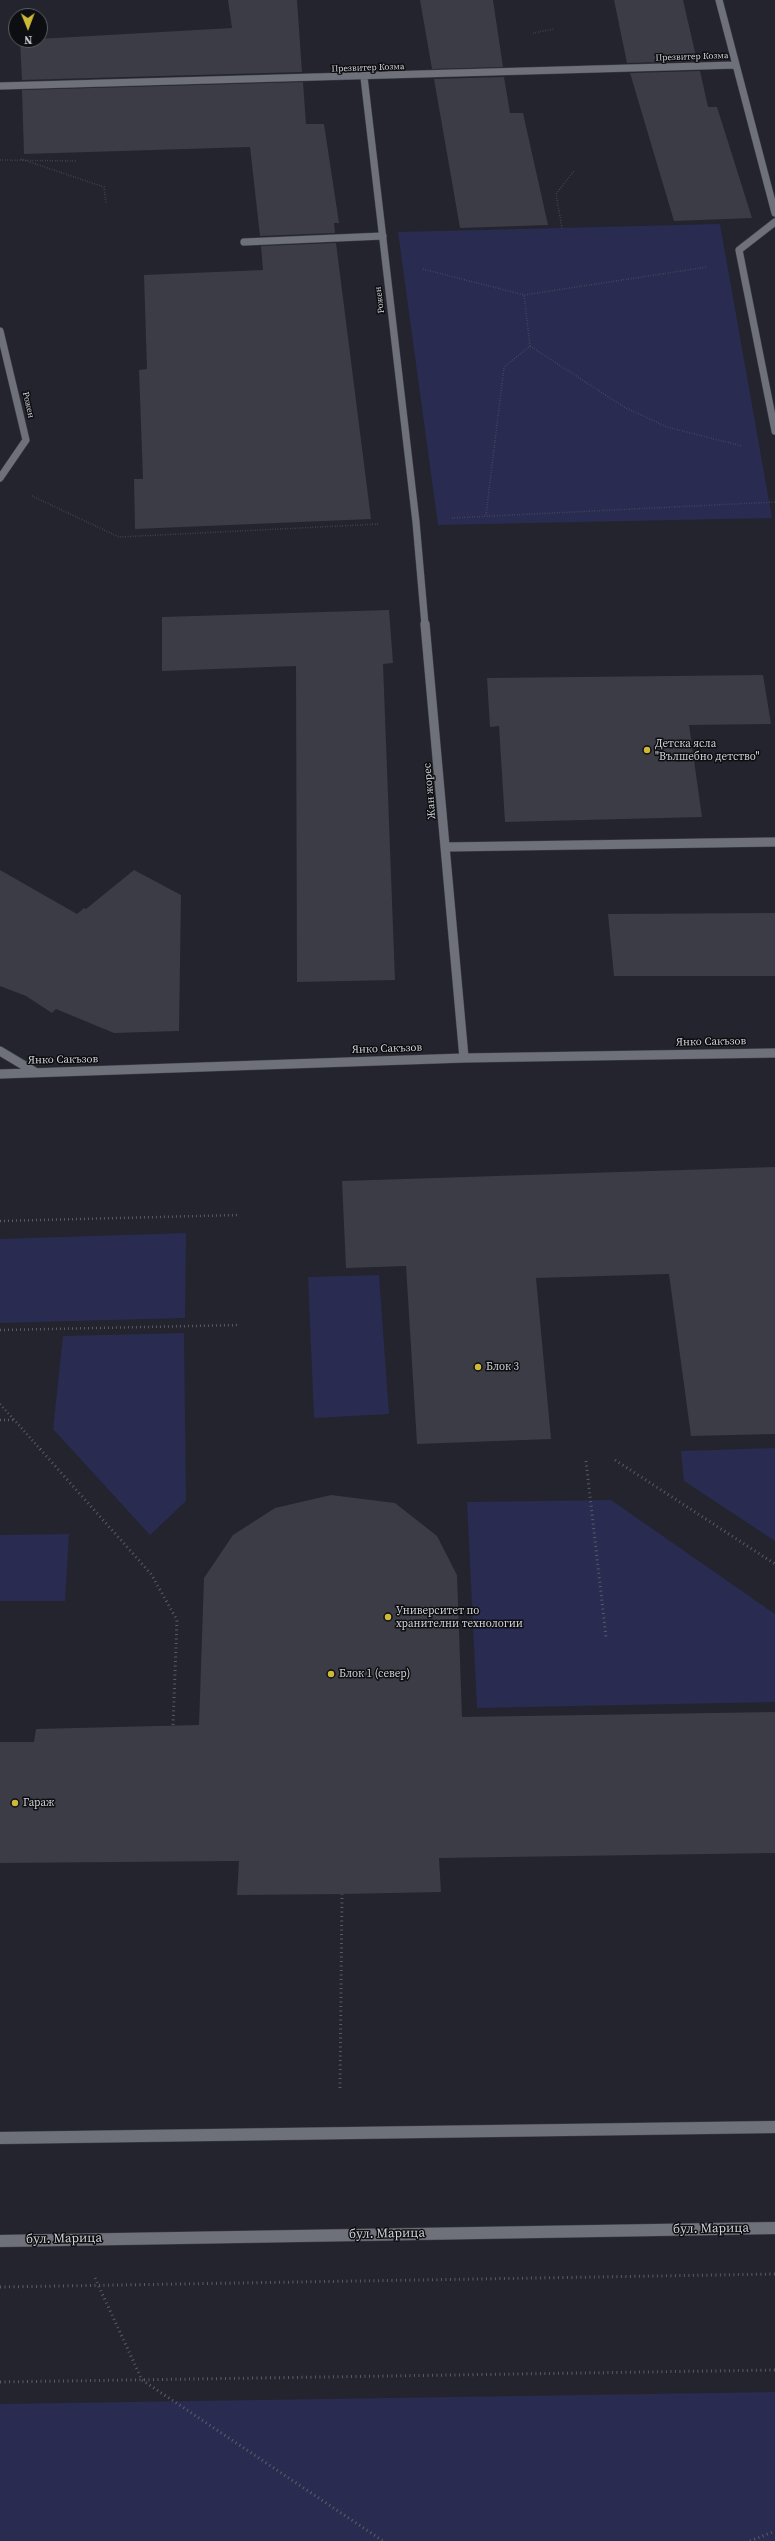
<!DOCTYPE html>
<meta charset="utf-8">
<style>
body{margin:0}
#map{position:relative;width:775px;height:2541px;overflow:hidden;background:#23242d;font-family:"Source Serif 4",serif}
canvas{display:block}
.north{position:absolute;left:8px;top:8px;width:40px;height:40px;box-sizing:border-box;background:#0d0e11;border:1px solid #5b5c60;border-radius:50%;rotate:179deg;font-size:11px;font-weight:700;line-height:16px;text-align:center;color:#d1d2d7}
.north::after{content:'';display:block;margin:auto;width:14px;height:18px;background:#ceb837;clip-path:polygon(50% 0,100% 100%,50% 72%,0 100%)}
</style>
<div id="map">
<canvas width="775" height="2541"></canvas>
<div class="north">N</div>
</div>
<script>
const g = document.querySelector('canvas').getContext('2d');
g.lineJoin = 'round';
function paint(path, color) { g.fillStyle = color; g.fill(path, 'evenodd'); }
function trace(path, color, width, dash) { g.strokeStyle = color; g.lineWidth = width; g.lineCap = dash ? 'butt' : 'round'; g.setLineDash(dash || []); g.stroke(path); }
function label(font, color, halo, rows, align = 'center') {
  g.font = font + ' "Source Serif 4",serif'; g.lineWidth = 3; g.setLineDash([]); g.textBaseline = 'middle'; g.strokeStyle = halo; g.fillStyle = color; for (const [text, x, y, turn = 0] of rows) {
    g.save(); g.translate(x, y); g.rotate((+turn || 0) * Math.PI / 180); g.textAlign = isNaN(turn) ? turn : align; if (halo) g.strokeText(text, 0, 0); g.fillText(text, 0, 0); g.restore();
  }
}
const green = new Path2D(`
 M720 224 772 518 438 525 398 232Z
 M186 1233 185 1318 0 1323V1239Z
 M379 1275 389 1414 314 1418 308 1277Z
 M184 1333 186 1501 150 1535 53 1429 63 1336Z
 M775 1448V1541L684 1481 681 1451Z
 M611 1500 775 1614V1702L477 1708 467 1502Z
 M69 1534 65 1601H0V1535Z
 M775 2392V2541H0V2404Z`);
const building = new Path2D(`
 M228 0H297L302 72 22 80 20 40 232 28Z
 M420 0H493L503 67 432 69Z
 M614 0H683L697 61 627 63Z
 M700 71 708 107H717L752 218 674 221 630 73Z
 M504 77 510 113H523L548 225 460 228 434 79Z
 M303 82 306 124H324L339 223H334L335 233 260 236 250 147 24 154 22 90Z
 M336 243 371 519 135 529 134 479H143L139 370 147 369 144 275 263 270 261 246Z
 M389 610 393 663 383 664 395 980 297 982 296 666 162 671V617Z
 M763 675 771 724 689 725 702 817 505 822 499 726 490 727 487 678Z
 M0 870 77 914 84 908 86 909 134 870 181 895 179 1031 114 1033 56 1009 52 1013 26 996 0 986Z
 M775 913V976H614L608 914Z
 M775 1167V1434L691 1436 669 1274 536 1278 551 1439 417 1444 406 1266 346 1268 342 1181Z
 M331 1495 395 1503 437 1536 457 1575 462 1717 775 1712V1853L439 1858 441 1892 342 1894 237 1895 239 1861 0 1863V1742H34L36 1729 199 1725 204 1578 233 1535 275 1508Z`);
const pathFar2 = new Path2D(`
 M533 33 554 29
 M21 159 104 187 106 204
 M0 160 77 161
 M562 228 556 194 574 171
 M423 269 524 295 707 267
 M530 346 624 407 667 427 742 446
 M32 496 119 537 379 524
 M486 515 504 367 530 346 524 295
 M452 518 775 502`);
const pathFar1 = new Path2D(`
 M0 1221 238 1215
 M0 1330 240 1325
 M0 1404 41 1450
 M0 1420H14`);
const path = new Path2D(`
 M40 1449 151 1574 177 1620 173 1726
 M615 1460 775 1564
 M586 1461 606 1637
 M340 2088 342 1894
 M95 2278 142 2380 383 2541
 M0 2287 775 2274
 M0 2382 775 2370
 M750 2541 775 2531`);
const minorFar2 = new Path2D(`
 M719 0 775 213
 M364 77 416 522 425 625
 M0 86 736 65
 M775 222 739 250 775 431
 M244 242 383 236
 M0 331 26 440 0 478`);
const minorFar1 = new Path2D(`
 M425 624 464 1058
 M446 847 775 842
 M0 1051 35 1072
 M0 1074 464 1058 775 1053`);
const minor = new Path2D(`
 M0 2138 775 2127
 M0 2241 775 2228`);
const markers = [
 [647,750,4,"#ceb837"],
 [478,1367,4,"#ceb837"],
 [388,1617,4,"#ceb837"],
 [331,1674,4,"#ceb837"],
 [15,1803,4,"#ceb837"]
];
const farStreetnames = [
 ["Презвитер Козма",692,57,-2],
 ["Презвитер Козма",368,68,-2],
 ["Рожен",380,300,-97],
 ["Рожен",28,405,77]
];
const poiNames = [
 ["Детска ясла",655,744],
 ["\"Вълшебно детство\"",655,757],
 ["Блок 3",486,1367],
 ["Университет по",396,1611],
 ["хранителни технологии",396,1624],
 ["Блок 1 (север)",339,1674],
 ["Гараж",23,1803]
];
const streetNames = [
 ["Жан жорес",430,791,-95],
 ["Янко Сакъзов",711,1042,-1],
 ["Янко Сакъзов",387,1049,-2],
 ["Янко Сакъзов",63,1060,-1]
];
const nearStreetnames = [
 ["бул. Марица",711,2229,-1],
 ["бул. Марица",387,2234,-1],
 ["бул. Марица",64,2239,-1]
];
paint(green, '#292b51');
paint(building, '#3b3c45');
trace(minorFar2, '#404047', 8);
trace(minorFar1, '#404047', 10);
trace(minor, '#404047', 13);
trace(pathFar2, '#5a5b63', 1.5, [0.5, 2]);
trace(pathFar1, '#5a5b63', 2.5, [1, 3]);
trace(path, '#5a5b63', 3, [1, 3.5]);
trace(minorFar2, '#6e707a', 7);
trace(minorFar1, '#6e707a', 9);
trace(minor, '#6e707a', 12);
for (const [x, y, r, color] of markers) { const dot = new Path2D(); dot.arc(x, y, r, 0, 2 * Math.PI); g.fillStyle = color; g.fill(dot); trace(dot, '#0d0e11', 1.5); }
label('9px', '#d1d2d7', '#0d0e11', farStreetnames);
label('11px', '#d1d2d7', '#0d0e11', poiNames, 'left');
label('11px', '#d1d2d7', '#0d0e11', streetNames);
label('13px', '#d1d2d7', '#0d0e11', nearStreetnames);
</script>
